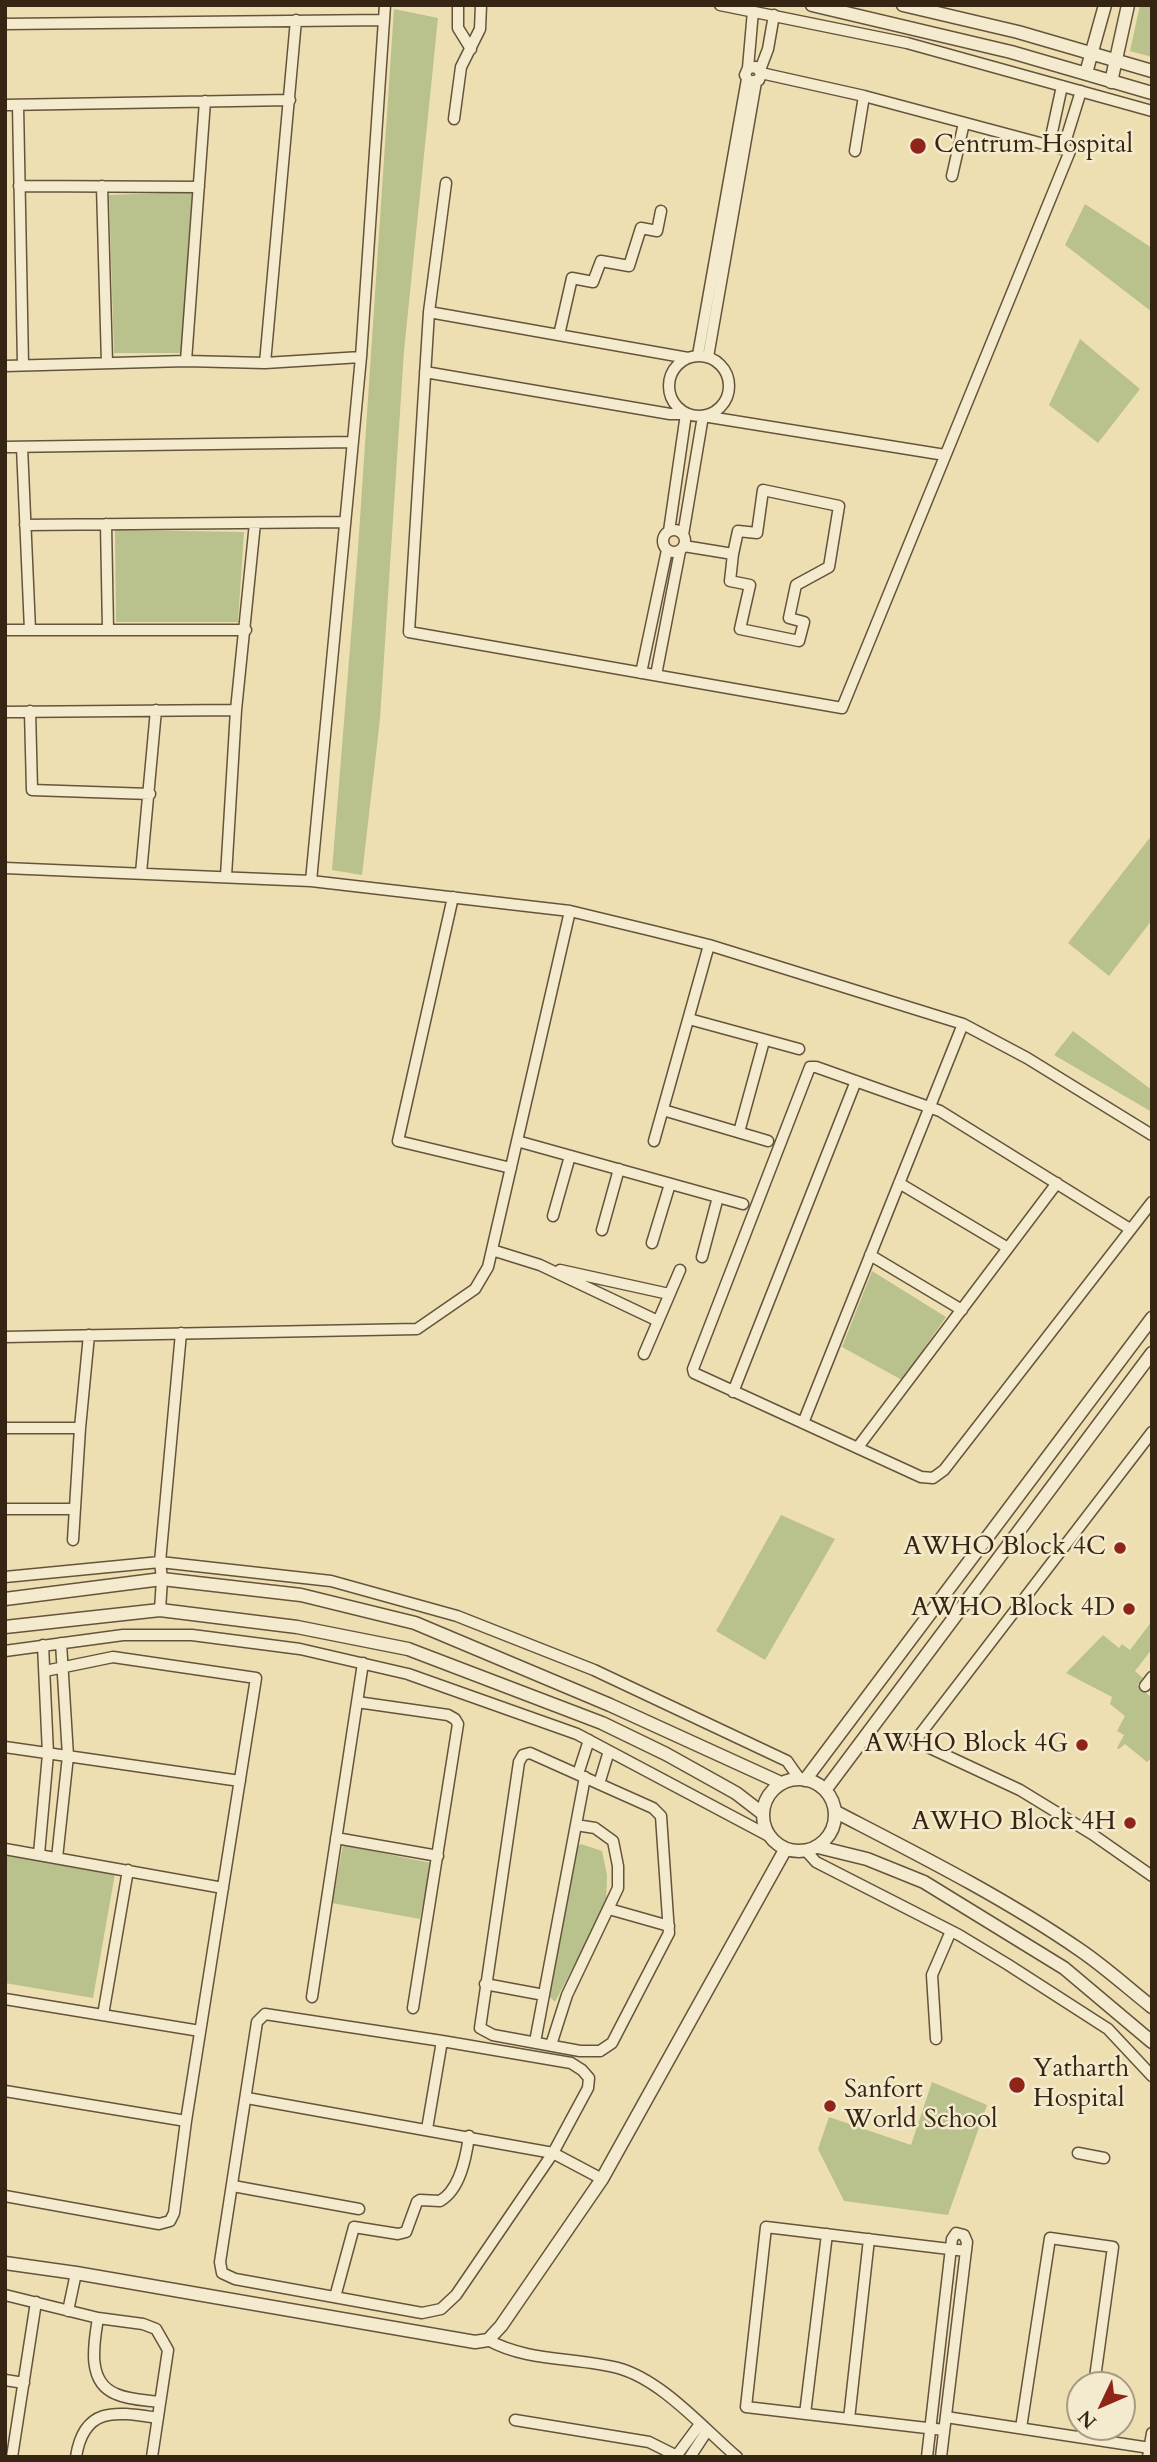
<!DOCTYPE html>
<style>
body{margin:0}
#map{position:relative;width:1157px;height:2462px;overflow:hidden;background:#eedfb2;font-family:Cardo,serif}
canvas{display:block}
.frame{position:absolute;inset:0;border:7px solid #372514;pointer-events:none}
.north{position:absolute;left:1066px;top:2371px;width:70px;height:70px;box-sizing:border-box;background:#f4eacd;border:2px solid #a89b83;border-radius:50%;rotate:226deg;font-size:19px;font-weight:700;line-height:28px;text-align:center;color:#372514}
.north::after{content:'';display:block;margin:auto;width:24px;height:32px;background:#8f2418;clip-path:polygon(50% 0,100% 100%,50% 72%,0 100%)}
</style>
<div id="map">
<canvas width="1157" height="2462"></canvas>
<div class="frame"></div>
<div class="north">N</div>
</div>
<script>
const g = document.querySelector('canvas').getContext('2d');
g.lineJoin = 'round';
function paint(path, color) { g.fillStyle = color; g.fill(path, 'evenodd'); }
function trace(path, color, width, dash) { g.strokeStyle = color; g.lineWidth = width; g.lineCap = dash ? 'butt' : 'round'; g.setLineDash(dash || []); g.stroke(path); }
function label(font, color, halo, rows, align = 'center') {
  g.font = font + ' Cardo,serif'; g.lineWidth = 5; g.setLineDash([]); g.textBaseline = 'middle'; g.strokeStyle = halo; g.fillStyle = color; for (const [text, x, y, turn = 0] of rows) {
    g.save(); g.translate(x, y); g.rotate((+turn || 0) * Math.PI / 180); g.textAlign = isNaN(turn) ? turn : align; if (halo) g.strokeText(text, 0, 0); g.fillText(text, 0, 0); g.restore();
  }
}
const green = new Path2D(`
 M1140 5H1152V57L1130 51Z
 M394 9 438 18 404 351 380 719 362 875 332 870 358 549Z
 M193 192 182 353H114L109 195Z
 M1085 204 1152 248V312L1065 245Z
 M1080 339 1140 389 1098 443 1049 405Z
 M115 530 244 532 238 622H116Z
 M1152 835V920L1109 976 1068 943Z
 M1073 1031 1152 1090V1112L1054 1055Z
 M872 1271 946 1317 902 1380 842 1347Z
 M781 1515 835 1539 765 1660 716 1631Z
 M1152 1621V1649L1135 1671 1143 1678 1137 1685 1152 1698V1761L1150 1759 1147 1762 1125 1744 1119 1749 1117 1748 1124 1735 1117 1731 1125 1716 1110 1704 1112 1697 1066 1673 1103 1635 1119 1648 1122 1644 1130 1650Z
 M581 1844 602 1851 607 1875 606 1904 555 2002 547 1994 574 1849Z
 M343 1845 431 1863 420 1919 332 1903Z
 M5 1848 116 1868 93 1998 5 1983Z
 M932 2082 987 2105 948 2215 844 2201 818 2149 829 2117 911 2145Z`);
const minor = new Path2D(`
 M458 5V28L471 49
 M720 5 907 43 1152 111
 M5 24 384 20
 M748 68 753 11
 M760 70 768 49 774 15
 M5 105 290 100
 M18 105 23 365
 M454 119 461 67 480 29 481 5
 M1049 146 1062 86
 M1063 149 1081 91
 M855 151 864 96
 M952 176 964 123
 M446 183 429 312 409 632 842 708 1070 151 864 96 761 73 756 67 748 68 745 75 749 82 759 80 761 73
 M19 186 199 187
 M102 186 107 363
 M429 312 688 358
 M559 335 572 278 593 282 601 261 629 266 641 228 657 231 661 211
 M698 355 747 79
 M669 386a30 30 0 1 1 60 0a30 30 0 1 1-60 0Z
 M708 357 756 82
 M186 361 205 101
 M265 363 296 20
 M5 366 186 361 265 363 361 357
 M425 372 670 414H686L669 531
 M5 447 353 442
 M22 447 30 630
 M106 524 108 630
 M25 525 345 522
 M663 541a11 11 0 1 1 22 0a11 11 0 1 1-22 0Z
 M683 535 703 416 945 455
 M684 546 733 554 730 581 750 585 740 629 799 641 804 622 789 618 796 585 829 567 839 506 763 490 757 533 738 531 733 554
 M5 630H246
 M641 673 667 550
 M656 675 680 551
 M30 711 32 790 150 794
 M5 712 236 710
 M5 868 311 881 570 911 653 931 709 945 963 1024 1027 1058 1152 1135
 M141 873 156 710
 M226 876 236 710 255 523
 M311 881 361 357 385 5
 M453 897 398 1141 511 1168
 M689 1019 799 1049
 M663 1110 768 1141
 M739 1132 764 1041
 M517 1141 743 1204
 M654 1141 709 945
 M899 1183 1008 1248
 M553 1216 570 1156
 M1130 1229 940 1111 816 1067H810L693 1369 694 1373 921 1477 933 1478 944 1470 1152 1202
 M602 1230 619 1169
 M652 1243 670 1184
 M492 1250 540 1265 658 1321
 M870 1255 962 1310
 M702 1257 718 1197
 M560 1270 669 1294
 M5 1337 417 1329 475 1289 488 1267 570 911
 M644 1354 680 1270
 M733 1392 856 1081
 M803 1423 963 1024
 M5 1428H80
 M1152 1432 915 1741 1020 1790 1092 1834 1152 1876
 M858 1447 1057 1183
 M5 1509H74
 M73 1540 80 1428 89 1335
 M5 1577 160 1562 331 1581 457 1616 594 1670 787 1761 799 1778
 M160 1610 162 1579 160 1562 181 1333
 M5 1651 123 1635H192L300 1649 408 1674 577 1734 769 1836
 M1145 1686 1152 1677
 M357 1702 448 1715 455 1719 458 1724 413 2008
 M5 1747 240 1781
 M530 1753 653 1808 661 1816 669 1933 612 2043 600 2051H580L493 2035 480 2028 519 1762 523 1755Z
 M578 1774 589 1740
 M599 1784 609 1751
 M336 1838 438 1856
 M5 1849 223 1888
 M807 1852 816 1862 959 1935 1007 1964 1108 2029 1152 2076
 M39 1854 48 1754 43 1645
 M57 1858 68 1756 61 1643
 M609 1909 669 1926
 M485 1984 544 1995
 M312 1997 363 1663
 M5 1999 200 2031
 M265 2014 442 2041 571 2063 582 2070 589 2078 588 2088 553 2153 456 2295 441 2309 422 2313 235 2279 222 2273 220 2262 257 2022Z
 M103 2015 128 1870
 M936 2039 932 1975 951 1931
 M535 2042 585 1777
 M551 2045 567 1995 618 1888V1866L613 1841 595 1828 576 1825
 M5 2091 186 2121
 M247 2098 553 2153 602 2179
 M427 2129 442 2041
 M1078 2153 1104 2158
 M233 2186 359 2209
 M5 2196 159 2224 170 2221 174 2213 186 2121 256 1678 113 1657 45 1671
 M5 2295 98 2318 143 2324 156 2329 168 2350 152 2457
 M335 2297 354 2227 398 2234 406 2232 417 2202 420 2200 440 2201C460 2190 466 2158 469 2136
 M68 2311 76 2273
 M98 2318C94 2343 86 2382 116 2394 129 2400 146 2400 160 2402
 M488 2340C528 2362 575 2357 618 2368 662 2380 703 2428 737 2457
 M5 2380 24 2383
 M805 2414 827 2234
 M946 2417 1150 2448
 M849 2419 869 2239
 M515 2420 649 2442 679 2457
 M1021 2428 1050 2238 1113 2247 1094 2385
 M944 2430 746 2407 766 2227 966 2251
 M677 2455 700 2424
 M12 2457 36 2302
 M76 2457C84 2405 117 2412 158 2418
 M690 2457 707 2431
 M927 2457 952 2239 956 2233 964 2235 967 2242 941 2457
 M1148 2457 1152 2433`);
const tertiary = new Path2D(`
 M812 5 1011 52 1152 93
 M903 5 1018 32 1152 71
 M1086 73 1105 5
 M1111 82 1128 5
 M5 1599 162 1579 301 1595 415 1623 610 1705 781 1783
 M5 1627 160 1610 297 1627 408 1649 602 1723 666 1754 736 1793 762 1813
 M763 1815a36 36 0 1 1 72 0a36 36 0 1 1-72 0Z
 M805 1780 1152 1318
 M826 1789 1152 1353
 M836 1812C919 1855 1003 1897 1080 1950 1105 1967 1128 1988 1152 2007
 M818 1847 867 1859 924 1882 1064 1968 1152 2042
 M5 2263 76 2273 475 2342 488 2340 501 2326 602 2179 785 1850`);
const markers = [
 [918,146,9,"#8f2418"],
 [1120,1548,7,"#8f2418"],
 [1129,1609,7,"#8f2418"],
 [1082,1745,7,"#8f2418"],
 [1130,1823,7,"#8f2418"],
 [1017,2085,9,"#8f2418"],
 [830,2106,7,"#8f2418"]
];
const poiNames = [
 ["Centrum Hospital",934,146,"left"],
 ["AWHO Block 4C",1106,1548],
 ["AWHO Block 4D",1115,1609],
 ["AWHO Block 4G",1068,1745],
 ["AWHO Block 4H",1116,1823],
 ["Yatharth",1033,2070,"left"],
 ["Hospital",1033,2100,"left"],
 ["Sanfort",844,2091,"left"],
 ["World School",844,2121,"left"]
];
paint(green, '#b9c18c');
trace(minor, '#65543c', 13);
trace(tertiary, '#65543c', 15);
trace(minor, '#f4eacd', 10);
trace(tertiary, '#f4eacd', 12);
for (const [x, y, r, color] of markers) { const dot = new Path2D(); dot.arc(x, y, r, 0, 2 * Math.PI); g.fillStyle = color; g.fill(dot); trace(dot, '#f4eacd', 2.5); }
label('26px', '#372514', '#f4eacd', poiNames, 'right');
</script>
